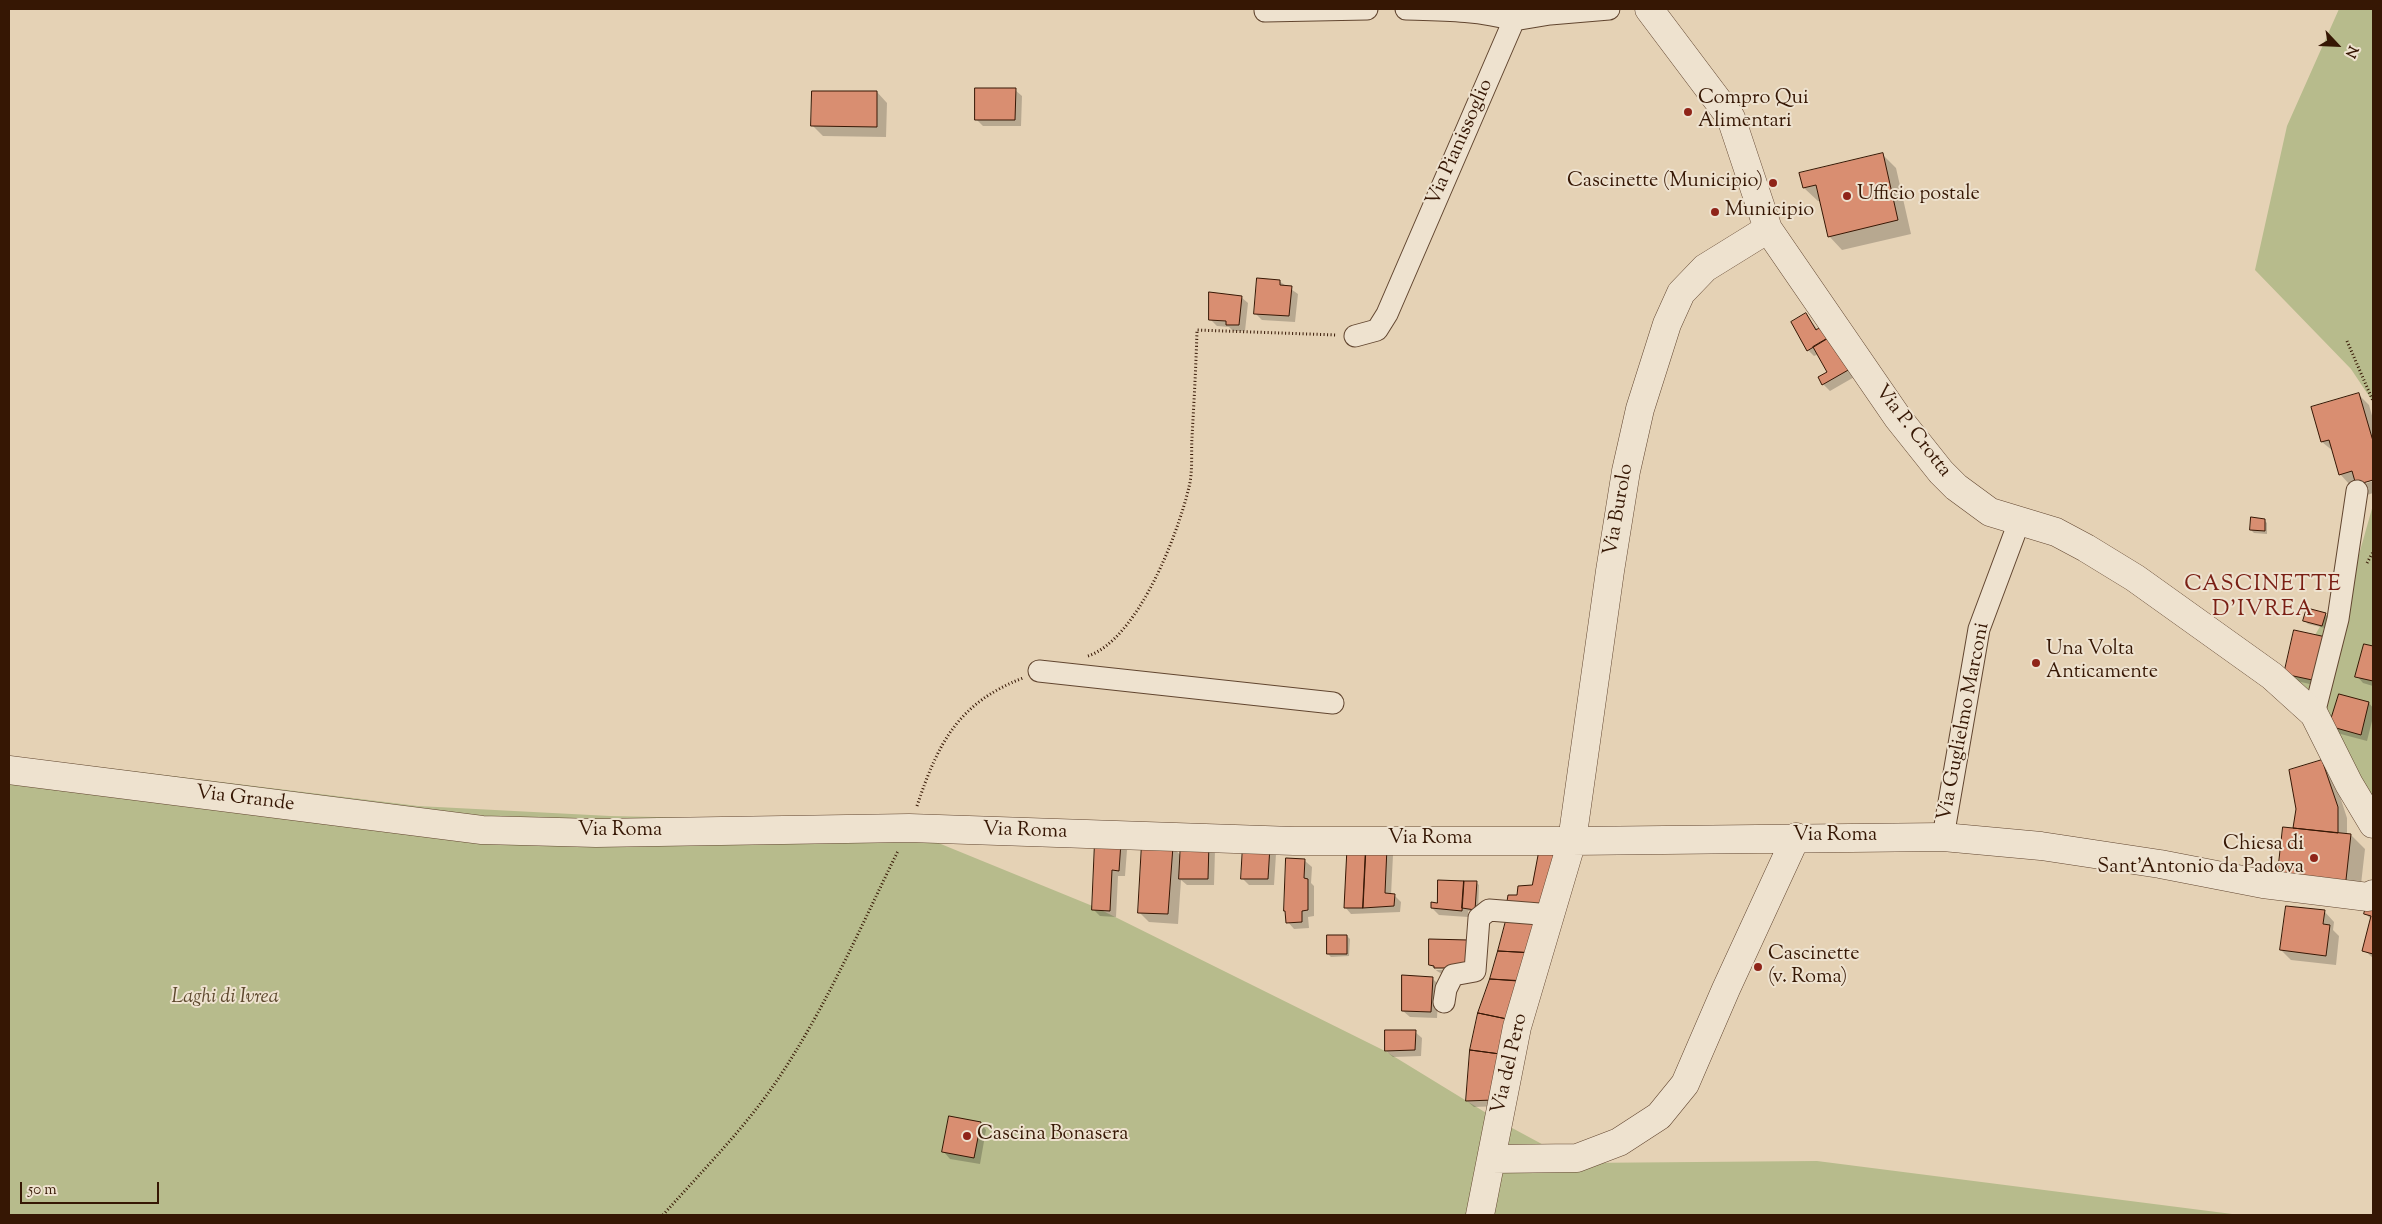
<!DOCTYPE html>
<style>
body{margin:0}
#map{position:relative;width:2382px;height:1224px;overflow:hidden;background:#e5d2b5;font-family:"Sorts Mill Goudy",serif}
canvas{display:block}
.frame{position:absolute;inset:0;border:10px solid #361704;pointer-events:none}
.north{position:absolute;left:2312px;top:20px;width:50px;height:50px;-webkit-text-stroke:4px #eee2cf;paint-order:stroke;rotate:115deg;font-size:14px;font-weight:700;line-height:20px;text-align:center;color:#361704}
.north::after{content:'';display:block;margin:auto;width:18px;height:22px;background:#361704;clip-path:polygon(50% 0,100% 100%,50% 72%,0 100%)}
.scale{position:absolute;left:20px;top:1182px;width:139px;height:22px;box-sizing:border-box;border:2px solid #361704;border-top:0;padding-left:6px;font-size:15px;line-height:18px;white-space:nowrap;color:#361704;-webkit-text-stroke:4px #eee2cf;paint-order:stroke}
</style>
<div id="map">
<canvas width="2382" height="1224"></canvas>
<div class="frame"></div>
<div class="north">N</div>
<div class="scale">50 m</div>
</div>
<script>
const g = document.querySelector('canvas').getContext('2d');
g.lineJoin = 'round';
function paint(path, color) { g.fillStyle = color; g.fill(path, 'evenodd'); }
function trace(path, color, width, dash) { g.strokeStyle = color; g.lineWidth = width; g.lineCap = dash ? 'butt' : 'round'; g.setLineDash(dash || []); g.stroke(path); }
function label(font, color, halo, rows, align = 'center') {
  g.font = font + ' "Sorts Mill Goudy",serif'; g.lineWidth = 4; g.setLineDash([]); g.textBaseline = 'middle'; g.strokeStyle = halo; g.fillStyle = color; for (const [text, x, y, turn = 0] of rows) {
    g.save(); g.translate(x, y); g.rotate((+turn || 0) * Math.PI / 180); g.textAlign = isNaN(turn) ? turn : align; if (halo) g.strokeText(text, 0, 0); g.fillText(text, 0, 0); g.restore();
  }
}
const green = new Path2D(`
 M2339 9H2373V402L2351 369 2255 270 2287 126Z
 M2373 505V838L2284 688 2356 565Z
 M9 756 418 806 610 816 887 822 1095 907 1385 1051 1501 1122 1577 1163 1817 1161 2240 1215H9Z`);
const shadow = new Path2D(`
 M1015 90 1022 96 1021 126H983L976 119Z
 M877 92 887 103 886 137 823 136 813 126Z
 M1883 155 1896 168 1911 234 1842 250 1829 236 1821 201H1818L1804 188 1801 174Z
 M1279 281 1298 294 1295 322 1262 320 1255 313Z
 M1241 297 1248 303 1245 331H1233L1229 327 1217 326 1210 319Z
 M1806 315 1856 376 1830 391 1823 384 1829 372 1819 354 1814 356 1808 350Z
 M2359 395 2369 405 2373 419V479L2362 482V485L2373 481V493L2367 495 2357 484 2350 485 2340 474 2333 451 2322 442Z
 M2264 520 2267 523V534L2254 533 2251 530Z
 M2325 614 2328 617 2325 628 2308 624 2305 621Z
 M2295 632 2323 687 2292 680 2286 673Z
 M2365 645 2373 648V686L2363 683 2357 676Z
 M2339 695 2369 703 2373 708V717L2367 741 2337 733 2331 726Z
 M2322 762 2332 772 2347 818V835H2351L2365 849 2359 902 2294 829 2297 809Z
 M1121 843 1127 850 1125 876H1118L1116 917 1100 916 1094 910Z
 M1173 847 1181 856 1215 850 1214 885H1187L1181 880 1178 924 1149 922 1139 912Z
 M1269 848 1276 854 1274 885H1249L1242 878Z
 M1386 848 1393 855 1391 895H1394L1401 902 1400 912 1351 914 1345 907Z
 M1288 860 1305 861 1312 867 1311 883 1314 886V916L1308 917 1309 928 1294 929 1288 922Z
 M1476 882 1479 885 1478 912 1468 911V917L1439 915 1432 908Z
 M2367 909 2373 910V958L2364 950 2372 920 2366 914Z
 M2324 911 2334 922 2333 930 2339 936 2336 965 2291 960 2281 950Z
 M1509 914 1532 987 1501 1106 1474 1107 1467 1101 1480 1014Z
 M1347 936 1350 939 1349 956 1331 957 1328 954Z
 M1430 940 1468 941 1474 948 1473 974H1442L1437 971 1430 964ZM1473 966V969L1436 970 1434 967Z
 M1432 978 1439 985 1437 1018 1410 1017 1403 1011Z
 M1415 1032 1422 1038 1421 1056 1393 1057 1386 1051Z
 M980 1123 986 1130 980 1164 950 1159 944 1152Z`);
const building = new Path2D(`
 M975 88H1016L1015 120H975Z
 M812 91H877V127L811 126Z
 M1883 153 1898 220 1828 237 1816 185 1803 188 1799 173Z
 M1257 278 1280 280V285L1292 286 1289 316 1254 314Z
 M1209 292 1242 296 1239 325H1226V321L1209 320Z
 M1806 313 1816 330 1822 326 1830 337 1807 351 1791 322Z
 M1830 337 1850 369 1822 385 1818 377 1827 372 1813 347Z
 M2359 393 2373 441V480L2356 485 2352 471 2339 475 2329 440 2321 442 2311 407Z
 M2251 517 2265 519V531L2250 530Z
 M2307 608 2326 613 2322 626 2303 621Z
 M2294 630 2326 637 2317 681 2284 674Z
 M2364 644 2373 646V681L2355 677Z
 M2339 694 2369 702 2361 735 2329 726Z
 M2322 760 2338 807V833L2293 828 2296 809 2289 770Z
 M2283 827 2351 834 2345 889 2277 881Z
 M1095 841 1121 842 1119 871 1112 870 1110 911 1092 910Z
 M1181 841 1209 842 1208 879H1179Z
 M1142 843 1173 846 1168 914 1138 913Z
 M1243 845 1270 846 1268 879H1241Z
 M1366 847H1387L1385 893 1395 894 1394 906 1363 908Z
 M1366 847 1363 908H1344L1347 848Z
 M1540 847H1561L1549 911 1506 908 1508 895H1517L1518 886 1532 885Z
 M1286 858 1305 859 1304 878 1308 879V910L1302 911V922L1286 923 1285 911H1284Z
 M1438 880 1464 881 1462 911 1431 908V902L1437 903Z
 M1464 881H1477L1475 910 1462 908Z
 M2286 906 2325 910 2323 924 2330 925 2326 956 2280 950Z
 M2366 907 2373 909V954L2362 951 2371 916 2364 914Z
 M1508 913 1544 917 1535 953 1498 951Z
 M1327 935H1347V954H1327Z
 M1429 939 1468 940 1467 968H1434V966L1429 965Z
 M1498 951 1535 953 1526 981 1490 979Z
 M1402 975 1433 977 1431 1012 1402 1011Z
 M1490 979 1518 981 1507 1019 1478 1013Z
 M1478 1013 1507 1019 1500 1054 1470 1050Z
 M1385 1030H1416L1415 1050 1385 1051Z
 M1470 1050 1500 1054 1494 1100 1466 1101Z
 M949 1116 981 1122 974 1158 942 1152Z`);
const path = new Path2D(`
 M2347 341 2373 401
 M2367 563 2373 552
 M1088 656C1138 639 1178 534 1189 487 1193 471 1191 453 1192 437 1194 402 1196 366 1197 330L1337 335
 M917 806C938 743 958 703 1023 678
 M663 1215C703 1170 747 1126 780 1076 827 1005 861 926 898 851`);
const minor = new Path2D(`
 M1265 9V11L1367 9
 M1406 9C1443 10 1479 10 1514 20
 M1355 336 1377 330 1387 314 1514 20 1550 14 1609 9
 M1039 671 1333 703
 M2314 714 2338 619 2357 491
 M1943 837 1979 629 2019 522
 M1444 1002 1446 989 1453 975 1475 971 1479 918 1489 910 1552 915`);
const tertiary = new Path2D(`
 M1649 9 1731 118 1768 229 1898 418 1941 472 1956 487 1990 512 2056 532 2086 548 2135 578 2272 676 2314 714 2349 784 2373 824
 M9 770 482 830 596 833 909 828 1294 841H1572L1943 837 2041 846 2160 864 2263 884 2368 897 2373 894
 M1492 1159 1577 1158 1619 1142 1659 1116 1685 1084 1726 989 1796 837
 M1480 1215 1517 1027 1572 841 1610 571 1626 471 1640 409 1667 324 1681 293 1705 268 1768 229`);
const markers = [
 [1688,112,5,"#8f2418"],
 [1773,183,5,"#8f2418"],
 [1847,196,5,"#8f2418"],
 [1715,212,5,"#8f2418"],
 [2036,663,5,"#8f2418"],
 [2314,858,5,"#8f2418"],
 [1758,967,5,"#8f2418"],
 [967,1136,5,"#8f2418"]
];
const poiNames = [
 ["Compro Qui",1698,100],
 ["Alimentari",1698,123],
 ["Cascinette (Municipio)",1763,183,"right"],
 ["Ufficio postale",1857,196],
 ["Municipio",1725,212],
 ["Una Volta",2046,651],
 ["Anticamente",2046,674],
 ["Chiesa di",2304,846,"right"],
 ["Sant'Antonio da Padova",2304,869,"right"],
 ["Cascinette",1768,956],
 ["(v. Roma)",1768,979],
 ["Cascina Bonasera",977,1136]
];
const streetNames = [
 ["Via Pianissoglio",1461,143,-66],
 ["Via P. Crotta",1912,432,52],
 ["Via Burolo",1620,510,-80],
 ["Via Guglielmo Marconi",1965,722,-79],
 ["Via Grande",245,800,7],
 ["Via Roma",620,832],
 ["Via Roma",1025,832,2],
 ["Via Roma",1835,837],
 ["Via Roma",1430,840],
 ["Via del Pero",1511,1064,-77]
];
const parkNames = [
 ["Laghi di Ivrea",225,999]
];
const quarterNames = [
 ["CASCINETTE",2263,586],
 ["D'IVREA",2263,611]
];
paint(green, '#b7bb8c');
paint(shadow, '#0003');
paint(building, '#d98e71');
trace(building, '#361704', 1);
trace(minor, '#624630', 23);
trace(tertiary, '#624630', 29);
trace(path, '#361704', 3, [1, 2.5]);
trace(minor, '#eee2cf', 21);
trace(tertiary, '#eee2cf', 28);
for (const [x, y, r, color] of markers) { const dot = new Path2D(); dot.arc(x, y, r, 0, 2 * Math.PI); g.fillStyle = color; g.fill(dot); trace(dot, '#eee2cf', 2); }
label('20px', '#361704', '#eee2cf', poiNames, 'left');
label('20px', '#361704', '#eee2cf', streetNames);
label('italic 20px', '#5d482d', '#eee2cf', parkNames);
g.letterSpacing = '1px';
label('22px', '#7a1f14', '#eee2cf', quarterNames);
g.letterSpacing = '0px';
</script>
